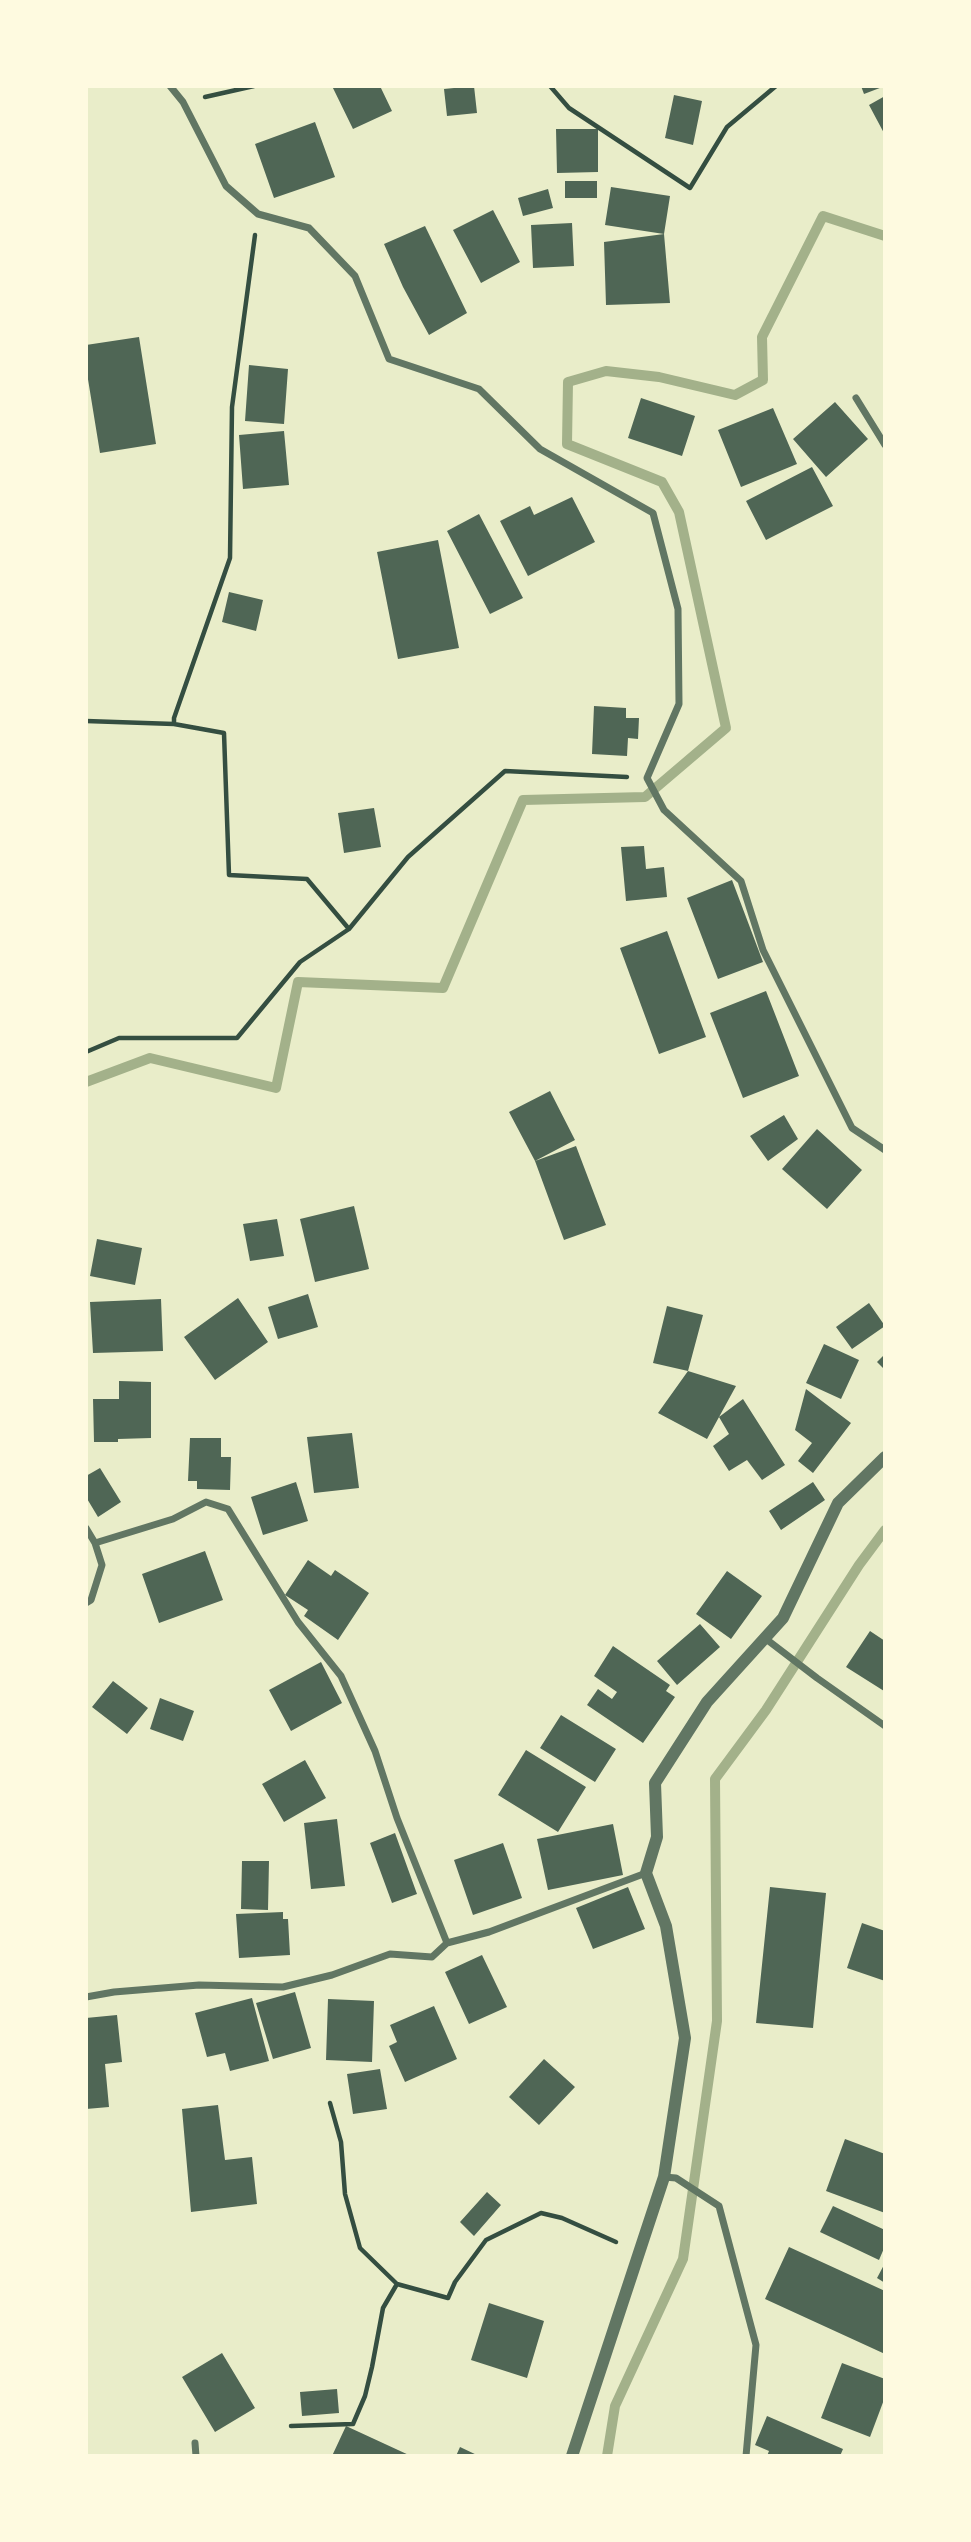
<!DOCTYPE html>
<style>
body{margin:0}
#map{position:relative;width:971px;height:2542px;overflow:hidden;background:#e9edc9;font-family:Roboto,sans-serif}
canvas{display:block}
.frame{position:absolute;inset:0;border:88px solid #fefae0;pointer-events:none}
</style>
<div id="map">
<canvas width="971" height="2542"></canvas>
<div class="frame"></div>
</div>
<script>
const g = document.querySelector('canvas').getContext('2d');
g.lineJoin = 'round';
function trace(path, color, width, dash) { g.strokeStyle = color; g.lineWidth = width; g.lineCap = dash ? 'butt' : 'round'; g.setLineDash(dash || []); g.stroke(path); }
function paint(path, color) { g.fillStyle = color; g.fill(path, 'evenodd'); }
const stream = new Path2D(`
 M86 1082 150 1058 276 1088 298 982 443 988 523 800 645 797 726 728 679 512 662 482 567 444 568 382 606 371 659 377 735 395 763 380 762 337 823 216 885 236
 M607 2456 615 2406 683 2259 717 2021 715 1779 766 1710 859 1565 885 1530`);
const building = new Path2D(`
 M332 86H380L392 111 353 129Z
 M474 86 477 113 447 116 444 89Z
 M861 86H885L864 94Z
 M674 95 702 101 693 145 665 138Z
 M885 96V135L869 105Z
 M315 122 335 177 274 198 255 144Z
 M556 129H598V172L557 173Z
 M565 181H597V198H565Z
 M611 187 670 196 664 234 670 303 606 305 604 242 664 234 605 225Z
 M548 189 553 208 523 216 518 198Z
 M493 210 520 262 481 283 453 230Z
 M572 223 574 266 533 268 531 225Z
 M425 226 467 313 429 335 403 287 384 244Z
 M139 337 156 444 100 453 86 367V345Z
 M249 365 288 369 284 424 245 421Z
 M641 398 695 416 682 456 628 438Z
 M835 402 868 439 826 477 793 439Z
 M773 408 797 464 741 487 718 430Z
 M284 431 289 485 243 489 239 435Z
 M812 467 833 506 766 540 746 501Z
 M572 497 595 542 528 576 500 521 530 506 534 515Z
 M479 514 523 598 490 614 447 531Z
 M438 540 459 648 398 659 377 552Z
 M229 592 263 600 256 631 222 622Z
 M594 706 626 708V718H639L638 739 628 738 627 756 592 754Z
 M374 808 381 847 344 853 338 813Z
 M644 846 646 869 664 867 667 897 626 901 621 847Z
 M732 880 763 962 718 979 687 898Z
 M667 931 706 1037 659 1054 620 948Z
 M766 991 799 1076 743 1098 710 1013Z
 M550 1091 575 1140 535 1161 509 1112Z
 M784 1115 798 1139 768 1161 750 1136Z
 M817 1129 862 1170 827 1209 782 1169Z
 M576 1146 606 1225 564 1240 535 1161Z
 M354 1206 369 1269 315 1282 300 1219Z
 M277 1219 284 1256 250 1261 243 1224Z
 M97 1239 142 1248 135 1285 90 1276Z
 M308 1294 318 1327 278 1339 268 1307Z
 M238 1298 268 1342 215 1380 184 1337Z
 M161 1299 163 1351 93 1353 90 1302Z
 M869 1303 885 1326 852 1349 836 1327Z
 M667 1306 703 1315 688 1371 653 1363Z
 M824 1344 859 1360 841 1399 806 1383Z
 M885 1354V1370L877 1362Z
 M688 1371 736 1386 707 1439 658 1413Z
 M119 1381 151 1382V1438L118 1439V1442H94L93 1399H119Z
 M806 1389 851 1423 813 1473 798 1461 812 1443 795 1430Z
 M743 1399 785 1465 762 1480 747 1460 729 1471 713 1446 729 1434 719 1417Z
 M352 1433 359 1488 314 1493 307 1437Z
 M190 1438H221V1457H231L230 1490 197 1489V1481H188Z
 M100 1468 121 1502 98 1517 86 1497V1476Z
 M296 1482 308 1521 263 1535 251 1497Z
 M813 1482 825 1500 781 1530 769 1511Z
 M205 1551 223 1600 159 1623 142 1574Z
 M308 1560 331 1576 335 1570 369 1593 338 1640 304 1616 308 1610 285 1595Z
 M727 1571 762 1596 731 1639 696 1614Z
 M700 1624 720 1647 677 1685 657 1661Z
 M870 1631 885 1641 884 1691 846 1667Z
 M613 1646 670 1685 666 1691 675 1697 643 1743 587 1705 598 1689 612 1699 617 1692 594 1676Z
 M321 1662 342 1703 291 1731 269 1690Z
 M113 1681 148 1708 127 1734 92 1707Z
 M160 1698 194 1711 183 1741 150 1729Z
 M561 1715 616 1749 595 1782 540 1748Z
 M526 1750 586 1787 558 1832 498 1795Z
 M305 1760 326 1798 284 1822 262 1784Z
 M337 1819 345 1886 311 1889 304 1823Z
 M613 1824 623 1875 548 1890 537 1839Z
 M395 1833 417 1894 392 1903 370 1843Z
 M503 1843 522 1898 473 1915 454 1860Z
 M242 1861H269L268 1910 241 1909Z
 M628 1887 645 1929 593 1949 576 1908Z
 M770 1887 826 1893 813 2028 756 2023Z
 M283 1912V1919H288L290 1955 239 1958 236 1914Z
 M862 1923 885 1931V1981L847 1968Z
 M482 1955 507 2007 469 2024 445 1972Z
 M295 1992 311 2048 273 2059 256 2003Z
 M252 1998 269 2061 230 2071 225 2053 207 2057 195 2013Z
 M328 1999 374 2001 372 2062 326 2060Z
 M434 2006 457 2059 405 2082 389 2046 397 2042 390 2025Z
 M117 2015 122 2062 105 2064 109 2107 86 2109V2018Z
 M544 2059 575 2087 539 2125 509 2097Z
 M380 2069 387 2109 353 2114 347 2074Z
 M218 2105 225 2160 252 2157 257 2204 191 2212 182 2109Z
 M845 2139 885 2154V2213L826 2191Z
 M487 2192 501 2205 474 2236 460 2222Z
 M833 2206 885 2230V2246L879 2260 820 2232Z
 M789 2247 885 2291V2354L765 2299Z
 M885 2263V2283L877 2278Z
 M489 2303 544 2321 527 2378 471 2360Z
 M222 2353 255 2408 215 2432 182 2377Z
 M842 2363 885 2379V2397L870 2437 821 2418Z
 M337 2389 339 2413 302 2416 300 2392Z
 M767 2416 843 2449 840 2456H767L769 2451 755 2445Z
 M346 2426 411 2456H332Z
 M460 2447 479 2456H456Z`);
const path = new Path2D(`
 M550 86 569 108 690 188 727 127 776 86
 M205 97 254 86
 M86 721 174 724 224 733 229 875 307 879 349 929 408 857 505 771 627 777
 M174 724V718L230 558 232 407 255 235
 M86 1052 119 1038H237L300 962 349 929
 M330 2103 341 2142 345 2194 360 2248 397 2284 448 2298 455 2282 486 2240 541 2213 562 2218 616 2242
 M291 2426 353 2424 365 2396 372 2367 383 2308 397 2284`);
const minor = new Path2D(`
 M170 86 183 102 226 186 258 214 309 228 355 276 389 359 479 389 540 449 653 513 678 609 679 704 647 778 664 810 741 881 763 950 852 1128 885 1150
 M856 398 885 445
 M86 1528 95 1543
 M86 1603 91 1600 102 1565 95 1543 173 1519 206 1502 228 1509 298 1622 341 1676 375 1751 397 1818 447 1943
 M766 1639 817 1678 885 1726
 M86 1997 114 1992 199 1985 283 1987 332 1975 390 1954 432 1957 447 1943 489 1932 646 1873
 M664 2177 676 2178 719 2206 756 2345 746 2456
 M195 2443 196 2456`);
const tertiary = new Path2D(`
 M572 2456 664 2177 685 2038 666 1926 646 1873 657 1837 655 1783 707 1702 783 1618 838 1503 885 1457`);
trace(stream, '#a3b18a', 10);
paint(building, '#4f6655');
trace(path, '#344e41', 4.5);
trace(minor, '#617663', 7);
trace(tertiary, '#617663', 12);
</script>
